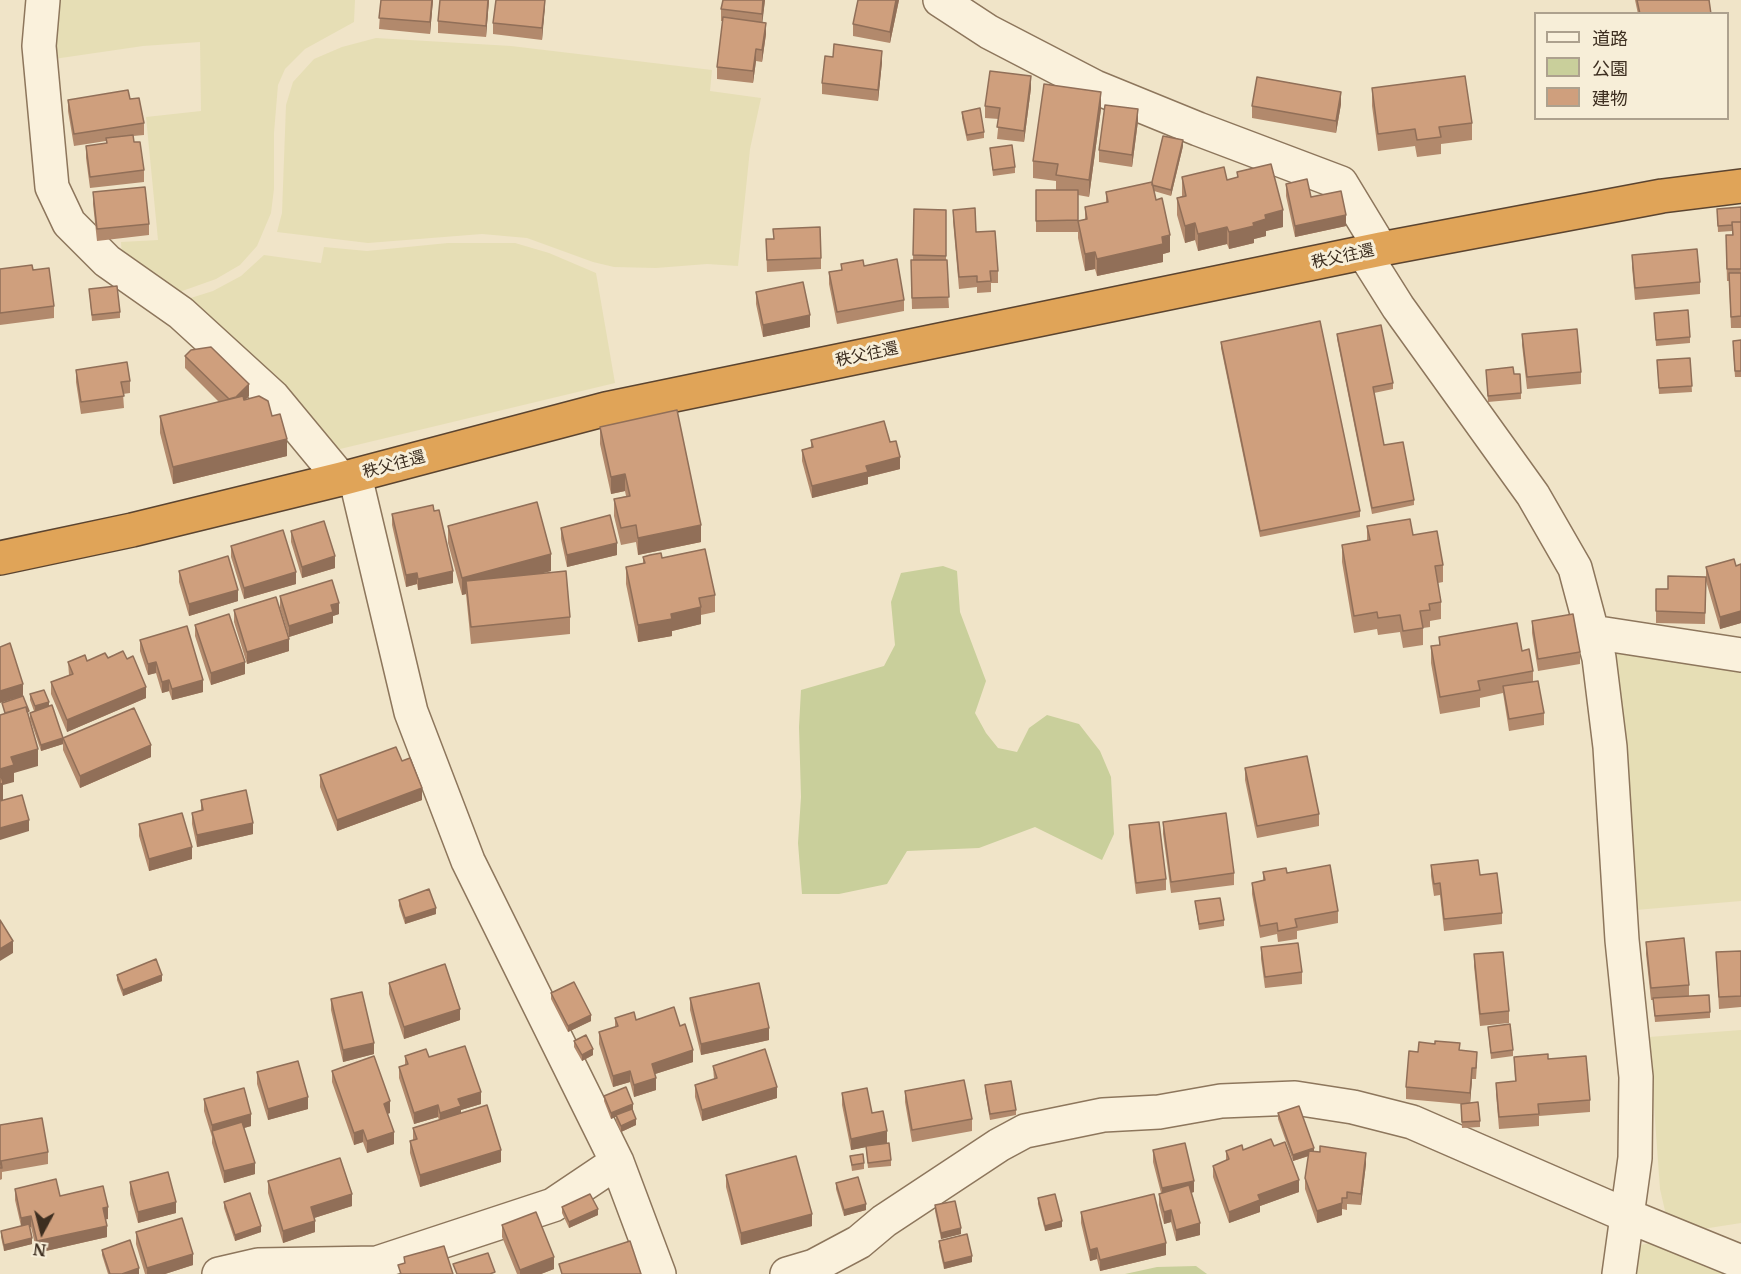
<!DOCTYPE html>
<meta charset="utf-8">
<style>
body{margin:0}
#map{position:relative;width:1741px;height:1274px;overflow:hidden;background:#f0e4c8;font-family:Merriweather,"Noto Sans JP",serif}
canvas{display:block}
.legend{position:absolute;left:1534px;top:12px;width:195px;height:108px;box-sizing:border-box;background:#f7eed8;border:2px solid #ada18e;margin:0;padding:8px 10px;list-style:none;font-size:18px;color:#3d2e20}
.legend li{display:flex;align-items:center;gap:12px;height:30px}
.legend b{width:30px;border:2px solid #ada18e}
.north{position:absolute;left:12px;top:1202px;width:60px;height:60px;-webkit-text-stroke:4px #f7eed8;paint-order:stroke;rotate:187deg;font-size:16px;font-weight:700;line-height:24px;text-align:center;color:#3d2e20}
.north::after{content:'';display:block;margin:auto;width:21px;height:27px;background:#3d2e20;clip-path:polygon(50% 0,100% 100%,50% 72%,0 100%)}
</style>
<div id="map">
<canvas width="1741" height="1274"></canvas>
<ul class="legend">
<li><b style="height:8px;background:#faf1dc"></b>道路</li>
<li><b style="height:16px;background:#c9cf9b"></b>公園</li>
<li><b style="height:16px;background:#cf9f7d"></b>建物</li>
</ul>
<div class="north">N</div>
</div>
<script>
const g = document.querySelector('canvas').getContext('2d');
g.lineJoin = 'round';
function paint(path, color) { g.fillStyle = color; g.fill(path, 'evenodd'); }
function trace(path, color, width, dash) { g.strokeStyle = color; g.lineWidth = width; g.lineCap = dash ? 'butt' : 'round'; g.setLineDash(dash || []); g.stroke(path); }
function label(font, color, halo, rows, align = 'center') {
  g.font = font + ' Merriweather,"Noto Sans JP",serif'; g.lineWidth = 6; g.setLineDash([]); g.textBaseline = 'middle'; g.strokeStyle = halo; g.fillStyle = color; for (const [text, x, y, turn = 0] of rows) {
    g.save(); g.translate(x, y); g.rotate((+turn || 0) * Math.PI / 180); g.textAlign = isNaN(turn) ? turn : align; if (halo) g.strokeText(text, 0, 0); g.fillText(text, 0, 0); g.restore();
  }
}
const farmland = new Path2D(`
 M55 0H355L354 22 305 49 285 69 278 85 274 133V189L271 213 257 246 240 265 216 279 171 295 122 260 121 242 158 240 146 117 201 111 200 42 143 46 54 59Z
 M376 38 511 46 712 70 710 91 761 98 750 149 738 266 707 264 656 268 614 267 593 262 527 238 482 234 368 243 277 232 282 213 286 105 293 82 314 59 342 47Z
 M448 243H515L549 253 596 273 615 383 340 449H331L181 301 213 291 241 276 264 255 321 263 324 247 367 251Z
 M1615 651 1741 669V901L1636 910Z
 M1741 1030V1223L1696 1230 1666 1215 1660 1189 1649 1037Z
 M1649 1243 1729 1274H1633L1637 1246Z`);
const green = new Path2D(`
 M943 566 957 571 960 612 986 681 975 713 986 733 998 748 1017 752 1029 728 1047 715 1079 724 1100 751 1111 777 1114 834 1102 860 1035 827 979 848 907 851 887 884 839 894H802L798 843 801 797 799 727 801 690 884 666 895 645 891 602 901 573Z
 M1196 1266 1207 1274H1125L1157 1267Z`);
const minor = new Path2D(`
 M43 0 39 46 52 187 69 223 107 261 181 313 273 397 341 479
 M940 0 989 32 1095 87 1198 129 1341 183 1381 249
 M1364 253 1398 307 1533 495 1575 568 1599 658 1610 747 1622 940 1636 1077 1635 1158 1619 1274
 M355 476 411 712 468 861 617 1162 659 1274
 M1592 632 1741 655
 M219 1274 258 1265 377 1263 553 1205 617 1162
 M787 1274 814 1266 859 1242 884 1221 999 1145 1025 1131 1103 1115 1159 1112 1221 1101 1295 1098 1353 1107 1412 1122 1628 1216 1741 1262`);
const highway = new Path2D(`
 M0 558 132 530 341 479 606 409 1381 249 1662 196 1741 186`);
const wall = new Path2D(`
 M381 0H433L430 34 379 29Z
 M489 0 486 37 438 33V21Z
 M545 0 542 40 493 34V23Z
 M765 0 762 22 766 34 762 62 756 61 753 83 717 79V67L723 21H721V9Z
 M858 0H899L890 43 853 36V24Z
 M1635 0H1709L1711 14H1638Z
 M882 62 878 101 822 94V83Z
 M1031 88 1024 142 997 139 999 119 985 118V106Z
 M1372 88 1472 123V140L1441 144V154L1417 157 1415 146 1378 151 1372 106Z
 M130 99 144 123V135L133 136 134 142 144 170V182L90 188 86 158V146L106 143V141L74 146 68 111V100Z
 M1341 104 1336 133 1252 118V106Z
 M1101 109 1089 197 1078 195V221L1085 220V207L1106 203V192L1152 182 1183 146 1171 196 1154 191 1170 252 1163 254V262L1097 276 1095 269 1085 271 1078 238V232H1036V190H1056V181L1033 178V161Z
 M962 112 984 132V138L967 141 962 118Z
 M1138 121 1132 167 1099 162V150Z
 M990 148 1015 167V173L993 176Z
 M1237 172 1283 227 1266 231V236L1254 239V243L1229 249 1227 244 1198 251 1195 240 1185 243 1177 215V198L1182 196V177L1227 180 1237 177Z
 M1286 184 1311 197 1346 226 1295 237 1286 196Z
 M93 192 149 224V235L97 241 93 204Z
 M1741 207V328H1731L1729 281H1727L1726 247 1732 235V231L1718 232 1717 209Z
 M914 209 946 210V260L949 308 912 309 911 272 913 260Z
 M953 210 976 232 998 271V283H991V292L977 293V287L959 289 953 221Z
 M766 239 821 258V269L767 272Z
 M1632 255 1700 282V294L1635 300 1632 267Z
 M841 264 864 266 904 300V311L837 324 829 284V272L841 270Z
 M0 269 33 270 54 306V318L0 325Z
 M89 289 120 312V318L92 321Z
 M756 292 810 327 763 337 756 304Z
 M1654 313 1690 337V343L1656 346Z
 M1337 334 1393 383V389L1374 393 1384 445 1414 500V505L1372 514 1337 339Z
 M1522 334 1581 372V384L1527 389 1522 345Z
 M1741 340V377H1735L1733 347Z
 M1221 342 1360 511V517L1260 537 1221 348Z
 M185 356 249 396 246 399 272 416 287 456 173 484 160 433V416L219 402 185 368Z
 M1690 358 1692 392 1659 394 1657 360Z
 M76 370 130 381V393L123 394 124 408 81 414 76 382Z
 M1486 370 1521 393V399L1488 402Z
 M600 427 701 542 638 555 636 542 621 545 614 516V499L626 496 625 491 611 494 600 444Z
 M811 440 890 442 900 469 868 477V484L812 498 802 461V450L811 447Z
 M392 514 453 583 418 590 417 584 406 587 392 525Z
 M448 526 551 571 542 573 570 617V634L471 644 466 594 462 595 448 543Z
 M1367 526 1413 535 1443 565V582L1438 583 1441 602V619L1430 621V627L1423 628V645L1403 648 1400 632 1378 635 1377 629 1354 633 1342 562V545L1367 541Z
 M561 528 617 555 567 567 561 539Z
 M291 531 335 568 302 578 291 542Z
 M231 546 296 584 244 599 231 557Z
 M643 557 662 558 715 595V612L701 615V624L672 631V636L638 642 626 584V567L643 563Z
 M1741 564V623L1720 629 1706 581 1705 624 1656 623V589H1668L1706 577V567L1736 566Z
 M179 571 238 601 189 616 179 582Z
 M280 596 339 614 333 616V623L289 637 280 608Z
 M234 610 289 651 247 664 234 622Z
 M1532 621 1580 652V664L1538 671 1532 633Z
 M195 625 245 674 211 685 195 636Z
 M1439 637 1522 651 1533 671V682L1544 713V725L1509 731 1503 693 1480 698V707L1440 714 1431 663V646L1439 645Z
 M140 640 203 692 172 700 169 691 162 693 156 673 148 675 140 651Z
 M108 658 146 698 67 732 51 694V682L69 675 68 662Z
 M30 694 49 706 63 744 41 751 30 719V713L34 711 30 700Z
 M63 738 151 757 80 788 63 750Z
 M402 761 422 800 337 831 320 787V775Z
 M1245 768 1319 814V826L1257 838 1245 780Z
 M201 800 253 834 197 847 192 824V813L201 811Z
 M1163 822 1234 873V885L1171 893 1163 834Z
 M139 824 192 859 149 871 139 836Z
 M1129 825 1166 879V890L1136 894 1129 837Z
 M1431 865 1480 875 1502 913V924L1444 931 1440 895 1434 896 1431 876Z
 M1263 872 1287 873 1338 911V923L1297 931V939L1278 942 1277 934 1260 938 1252 894V883L1263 880Z
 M399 900 436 914 405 924 399 906Z
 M1195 901 1224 920V926L1199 930Z
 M1646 942 1689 985V996L1710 1012V1018L1655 1022 1653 1000H1651L1646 954Z
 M1261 947 1302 972V984L1265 988 1261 959Z
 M1741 951V1007L1719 1009 1716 952Z
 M1474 954 1509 1011V1023L1480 1026 1474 966Z
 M117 975 162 981 123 996 117 980Z
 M389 983 460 1020 404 1039 389 994Z
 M551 993 591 1021 568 1032 551 999Z
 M690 998 769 1040 701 1055 690 1010Z
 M331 999 374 1054 343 1062 331 1010Z
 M615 1018 636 1020 693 1062 655 1074 656 1090 634 1097 630 1082 613 1087 599 1044V1032L615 1027Z
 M1488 1027 1513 1050V1056L1491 1059Z
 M574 1041 593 1055 582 1061 574 1047Z
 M1460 1050 1477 1064 1476 1079H1472L1470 1103 1480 1121V1127L1462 1128 1461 1104 1406 1099V1087Z
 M405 1056 429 1057 481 1104 461 1110V1113L501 1162 420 1187 410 1153V1141L413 1140V1128L439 1120 438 1117 414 1124 399 1078V1067L405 1065Z
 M1514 1057 1548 1059 1590 1100V1112L1539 1116V1126L1499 1129 1496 1094V1083L1515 1081Z
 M713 1066 777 1098 702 1121 695 1097V1085L714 1079Z
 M332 1071 390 1113 387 1114 394 1144 367 1153 363 1142 354 1145 332 1082Z
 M257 1072 308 1109 268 1120 257 1084Z
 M985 1085 1016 1110V1115L990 1120 985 1091Z
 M905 1091 972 1119V1131L912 1142 905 1102Z
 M842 1093 872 1113 887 1143 881 1144 891 1160V1166L868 1168 866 1147 851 1150 842 1105Z
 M604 1096 633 1110 636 1125 621 1132 616 1121V1116L611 1119 604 1101Z
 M204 1099 251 1126 244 1128 255 1174 224 1183 212 1143V1137L204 1111Z
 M1278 1113 1314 1152 1366 1164 1361 1205 1347 1204V1210L1342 1209V1215L1317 1223 1305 1189V1178L1309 1156 1293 1161 1278 1119Z
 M0 1125 48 1152V1164L2 1172V1179L0 1180Z
 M1274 1146 1299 1192 1260 1206V1212L1229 1223 1213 1177V1166L1226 1161V1151Z
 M1153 1150 1194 1192 1191 1193 1200 1235 1176 1241 1171 1222 1164 1224 1159 1205V1194L1161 1193 1153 1162Z
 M850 1156 864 1163V1169L852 1171Z
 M726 1175 812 1226 741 1245 726 1187Z
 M268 1181 352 1206 314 1218 315 1232 283 1243 268 1193Z
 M130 1182 176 1213 138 1223 130 1194Z
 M836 1183 866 1210 844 1216 836 1189Z
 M15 1189 60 1196 108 1219H105L107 1237 37 1253 31 1227 29 1228 32 1244 4 1251 1 1237V1231L21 1226 15 1200Z
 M1038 1198 1062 1227 1045 1231 1038 1204Z
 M224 1202 261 1232 235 1241 224 1208Z
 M935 1205 961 1234 941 1239 935 1211Z
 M562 1207 598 1215 569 1228 562 1213Z
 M1081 1212 1166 1255 1100 1271 1097 1259 1090 1261 1081 1223Z
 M502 1225 554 1269 541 1274H517L502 1237Z
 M136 1232 193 1265 165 1274H145L136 1244Z
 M939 1241 972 1262 944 1269 939 1247Z
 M102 1250 139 1274H108L102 1255Z`);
const shadedWall = new Path2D(`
 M432 0H433L430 34V22Z
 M488 0H489L486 37V26Z
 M545 0V7L542 40V28Z
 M763 0H765L762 26V14Z
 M896 0H899L890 43V32Z
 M766 23V34L762 62V50Z
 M756 49V61L753 83V71Z
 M882 51V62L878 101V90Z
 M1031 76V88L1024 142V131Z
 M1101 92V109L1089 197V180Z
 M1341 92V104L1336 133V121Z
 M1138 109V121L1132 167V155Z
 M1183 140V146L1171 196V190Z
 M1283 210V227L1266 231V236L1254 239V243L1229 249V232L1253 223 1265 215Z
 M1346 215V226L1295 237V226Z
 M1195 223V240L1185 243V226Z
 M1227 227V244L1198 251V234Z
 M1170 235V252L1163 254V262L1097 276V259Z
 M1095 252V269L1085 271V254Z
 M810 315V327L763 337V325Z
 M249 384V396L232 414V402Z
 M287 439V456L173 484V467Z
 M900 457V469L868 477V484L812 498V486L866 466Z
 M625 474V491L611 494V477Z
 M701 525V542L638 555V538Z
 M617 543V555L567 567V555Z
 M551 554V571L467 593 466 581V594L462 595V578Z
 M335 556V568L302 578V567Z
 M453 571V583L418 590V579Z
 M296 572V584L244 599V588Z
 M417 573V584L406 587V575Z
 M238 590V601L189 616V604Z
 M339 603V614L333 616V623L289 637V626L331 605Z
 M701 607V624L672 631V636L638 642V625L671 614Z
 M1741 611V623L1720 629V617Z
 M289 639V651L247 664V652Z
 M156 662V673L148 675V664Z
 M245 662V674L211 685V673Z
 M169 680V691L162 693V682Z
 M203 680V692L172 700V689Z
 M23 684V696L0 703V691Z
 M146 687V698L67 732V720Z
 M49 702V708L35 712V706Z
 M63 738V744L41 751V745Z
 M151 745V757L80 788V776Z
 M38 749V766L14 773V782L3 785V800L0 801V769L11 757Z
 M422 788V800L337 831V820Z
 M29 820V831L0 840V828Z
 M253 823V834L197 847V835Z
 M192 847V859L149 871V859Z
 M436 908V914L405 924V918Z
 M13 941V953L0 961V949Z
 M162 975V981L123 996V990Z
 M460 1009V1020L404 1039V1027Z
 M591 1015V1021L568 1032V1026Z
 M769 1028V1040L701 1055V1044Z
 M374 1043V1054L343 1062V1050Z
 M593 1049V1055L582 1061V1055Z
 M693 1050V1062L652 1075V1064Z
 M1472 1068V1079L1470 1105V1093Z
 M630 1071V1082L613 1087V1076Z
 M656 1078V1090L634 1097V1085Z
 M777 1087V1098L702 1121V1110Z
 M481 1092V1104L461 1110V1117L440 1124V1113L458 1099Z
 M308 1097V1109L268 1120V1109Z
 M390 1101V1113L384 1115V1104Z
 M633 1104V1110L611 1119V1113Z
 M438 1105V1117L414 1124V1113Z
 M251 1114V1126L213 1137 212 1131V1137V1125Z
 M636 1119V1125L621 1132V1126Z
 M363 1130V1142L354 1145V1133Z
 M887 1131V1143L851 1150V1139Z
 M394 1132V1144L367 1153V1141Z
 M1314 1148V1154L1293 1161V1155Z
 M501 1150V1162L420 1187V1175Z
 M1366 1153V1164L1361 1205V1194Z
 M255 1163V1174L224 1183V1171Z
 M1299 1180V1192L1260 1206V1212L1229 1223V1212L1258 1195Z
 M1194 1181V1192L1162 1200V1188Z
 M352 1194V1206L311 1219V1207Z
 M1342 1198V1215L1317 1223V1211Z
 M176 1202V1213L138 1223V1212Z
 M866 1204V1210L844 1216V1210Z
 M108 1207V1219L103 1220V1208Z
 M598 1209V1215L569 1228V1222Z
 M1171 1210V1222L1164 1224V1212Z
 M812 1214V1226L741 1245V1233Z
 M31 1216V1227L21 1229V1218Z
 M315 1221V1232L283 1243V1231Z
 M1062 1221V1227L1045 1231V1226Z
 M1200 1223V1235L1176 1241V1230Z
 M107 1226V1237L37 1253V1241Z
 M261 1226V1232L235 1241V1235Z
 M961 1228V1234L941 1239V1233Z
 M32 1238V1244L4 1251V1245Z
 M1166 1243V1255L1100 1271V1260Z
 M1097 1248V1259L1090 1261V1250Z
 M193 1254V1265L165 1274H147V1268Z
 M972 1256V1262L944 1269V1263Z
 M554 1257V1269L541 1274H520V1270Z
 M139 1268V1274H122Z`);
const building = new Path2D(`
 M381 0H432L430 22 379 18Z
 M440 0H488L486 26 438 21Z
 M496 0H545L542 28 493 23Z
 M723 0H763L762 14 721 9Z
 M858 0H896L890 32 853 24Z
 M1637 0H1709L1711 14H1640Z
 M723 17 766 23 762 50 756 49 753 71 717 67Z
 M834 44 882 51 878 90 822 83 825 56 833 57Z
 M990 71 1031 76 1024 131 997 127 1000 108 985 106Z
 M1465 76 1472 123 1439 127 1441 137 1417 140 1415 129 1378 134 1372 88Z
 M1257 77 1341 92 1336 121 1252 106Z
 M1044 84 1101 92 1089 180 1056 175 1058 164 1033 161Z
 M128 90 130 99 139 98 144 123 74 134 68 100Z
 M1105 105 1138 109 1132 155 1099 150Z
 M980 108 984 132 967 135 962 112Z
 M133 135 134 142H140L144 170 90 177 86 146 107 143 106 138Z
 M1163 136 1183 140 1171 190 1152 185V182Z
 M1012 145 1015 167 993 170 990 148Z
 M1271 164 1283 210 1265 215 1266 219 1253 223 1254 226 1229 232 1227 227 1198 234 1195 223 1185 226 1177 198 1186 196 1182 177 1224 167 1227 180 1238 177 1237 172Z
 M1307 179 1311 197 1341 191 1346 215 1295 226 1286 184Z
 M1152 182 1156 200 1162 198 1170 235 1162 237 1163 244 1097 259 1095 252 1085 254 1078 221 1087 219 1085 207 1108 202 1106 192Z
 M145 187 149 224 97 229 93 192Z
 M1036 190H1078V220L1036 221Z
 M1741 207V222H1732V225L1718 226 1717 209Z
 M975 208 976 232 995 231 998 271H990L991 281 977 282V276L959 277 953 210Z
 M914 209 946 210V256L913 255Z
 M1732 222H1741V269H1727L1726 235H1733Z
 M820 227 821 258 767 260 766 239H774L773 229Z
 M1697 249 1700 282 1635 288 1632 255Z
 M897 259 904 300 837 312 829 272 842 270 841 264 863 260 864 266Z
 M911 260H947L949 297 912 298Z
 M32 265 33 270 49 268 54 306 0 313V269Z
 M1729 273H1741V316L1731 317Z
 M803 282 810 315 763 325 756 292Z
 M117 286 120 312 92 315 89 289Z
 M1688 310 1690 337 1656 340 1654 313Z
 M1320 321 1360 511 1260 531 1221 342Z
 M1381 325 1393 383 1373 387 1384 445 1403 442 1414 500 1372 508 1337 334Z
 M1577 329 1581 372 1527 377 1522 334Z
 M1741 340V371H1735L1733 341Z
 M211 347 249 384 236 397 229 399 185 356 191 350Z
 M1690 358 1692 386 1659 388 1657 360Z
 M127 362 130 381 121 382 124 396 81 402 76 370Z
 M1513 367 1514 374H1520L1521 393 1488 396 1486 370Z
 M243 396 244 400 259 396 268 401 272 416 280 414 287 439 173 467 160 416Z
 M677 410 701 525 638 538 636 525 621 528 614 499 630 496 625 474 611 477 600 427Z
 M884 421 890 442 896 441 900 457 866 466 868 472 812 486 802 450 813 447 811 440Z
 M537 502 551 554 462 578 448 526Z
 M433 505 434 511 439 510 453 571 418 579 417 573 406 575 392 514Z
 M610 515 617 543 567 555 561 528Z
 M1410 519 1413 535 1437 531 1443 565 1435 566 1441 602 1429 604 1430 610 1420 611 1423 628 1403 631 1400 615 1378 618 1377 612 1354 616 1342 545 1370 540 1367 526Z
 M324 521 335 556 302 567 291 531Z
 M283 530 296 572 244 588 231 546Z
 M705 549 715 595 699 598 701 607 671 614 672 619 638 625 626 567 645 563 643 557 650 555 661 553 662 558Z
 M228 556 238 590 189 604 179 571Z
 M1734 559 1736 566 1741 564V611L1720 617 1706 567Z
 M566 571 570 617 471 627 466 581Z
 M1668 576 1706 577 1705 613 1656 611V589H1668Z
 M332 580 339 603 331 605 333 612 289 626 280 596Z
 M276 597 289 639 247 652 234 610Z
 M229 614 245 662 211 673 195 625Z
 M1573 614 1580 652 1538 659 1532 621Z
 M1517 623 1522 651 1529 649 1533 671 1478 681 1480 690 1440 697 1431 646 1440 645 1439 637Z
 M187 626 203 680 172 689 169 680 162 682 156 662 148 664 140 640Z
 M10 643 23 684 0 691V647Z
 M123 651 127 659 133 656 146 687 67 720 51 682 73 674 68 662 85 655 87 661 105 653 108 658Z
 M1538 681 1544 713 1509 719 1503 686Z
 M44 690 49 702 35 706 30 694Z
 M23 696 29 711 27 712 26 707 5 713 2 703Z
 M52 705 63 738 41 745 30 713Z
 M26 707 38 749 11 757 14 765 0 769V715Z
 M134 708 151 745 80 776 63 738Z
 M396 747 402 761 410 758 422 788 337 820 320 775Z
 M1307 756 1319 814 1257 826 1245 768Z
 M0 772 3 783 0 784Z
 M246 790 253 823 197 835 192 813 203 810 201 800Z
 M22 795 29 820 0 828V801Z
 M182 813 192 847 149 859 139 824Z
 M1226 813 1234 873 1171 882 1163 822Z
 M1159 822 1166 879 1136 883 1129 825Z
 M1478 860 1480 875 1497 873 1502 913 1444 919 1440 883 1434 884 1431 865Z
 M1330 865 1338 911 1295 919 1297 927 1278 931 1277 923 1260 926 1252 883 1265 880 1263 872 1286 868 1287 873Z
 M429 889 436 908 405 918 399 900Z
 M1220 898 1224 920 1199 924 1195 901Z
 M0 920 13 941 0 949Z
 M1684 938 1689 985 1651 988 1646 942Z
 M1298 943 1302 972 1265 977 1261 947Z
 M1741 951V996L1719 997 1716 952Z
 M1503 952 1509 1011 1480 1014 1474 954Z
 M156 959 162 975 123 990 117 975Z
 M445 964 460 1009 404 1027 389 983Z
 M574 982 591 1015 568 1026 551 993Z
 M759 983 769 1028 701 1044 690 998Z
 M362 992 374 1043 343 1050 331 999Z
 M1709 995 1710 1012 1655 1016 1653 998Z
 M674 1007 680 1026 685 1024 693 1050 652 1064 656 1078 634 1085 630 1071 613 1076 599 1032 618 1026 615 1018 634 1012 636 1020Z
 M1510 1024 1513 1050 1491 1053 1488 1027Z
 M586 1035 593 1049 582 1055 574 1041Z
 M1435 1041 1460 1043 1459 1050 1477 1052 1476 1068H1472L1470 1093 1406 1087 1409 1051 1418 1052 1419 1042 1435 1044Z
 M465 1046 481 1092 458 1099 461 1106 440 1113 438 1105 414 1113 399 1067 408 1064 405 1056 426 1049 429 1057Z
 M765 1049 777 1087 702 1110 695 1085 717 1078 713 1066Z
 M1548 1054V1059L1586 1056 1590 1100 1538 1104 1539 1114 1499 1117 1496 1083 1516 1081 1514 1057Z
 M374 1056 390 1101 384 1104 394 1132 367 1141 363 1130 354 1133 332 1071Z
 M298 1061 308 1097 268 1109 257 1072Z
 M964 1080 972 1119 912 1130 905 1091Z
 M1011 1081 1016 1110 990 1114 985 1085Z
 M626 1087 633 1104 611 1113 604 1096Z
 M244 1088 251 1114 212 1125 204 1099Z
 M867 1088 872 1113 883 1111 887 1131 851 1139 842 1093Z
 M1478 1102 1480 1121 1462 1122 1461 1104Z
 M487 1105 501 1150 420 1175 410 1141 417 1139 413 1128Z
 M1299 1106 1314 1148 1293 1155 1278 1113Z
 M632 1109 636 1119 621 1126 616 1115Z
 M42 1118 48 1152 1 1161 2 1168H0V1125Z
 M242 1122 255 1163 224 1171 212 1131Z
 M1271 1139 1274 1146 1285 1142 1299 1180 1258 1195 1260 1200 1229 1212 1213 1166 1229 1159 1226 1151 1242 1145 1243 1150Z
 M889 1143 891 1160 868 1163 866 1146Z
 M1185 1143 1194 1181 1162 1188 1153 1150Z
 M1320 1146 1366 1153 1361 1194 1347 1192V1198H1342V1203L1317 1211 1305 1178 1309 1151 1320 1152Z
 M863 1154 864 1163 852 1165 850 1156Z
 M796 1156 812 1214 741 1233 726 1175Z
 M340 1158 352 1194 311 1207 315 1221 283 1231 268 1181Z
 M168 1172 176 1202 138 1212 130 1182Z
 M858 1177 866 1204 844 1210 836 1183Z
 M56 1179 60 1196 103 1186 108 1207 103 1208 107 1226 37 1241 31 1216 21 1218 15 1189Z
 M1189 1185 1200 1223 1176 1230 1171 1210 1164 1212 1159 1194Z
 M250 1193 261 1226 235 1235 224 1202Z
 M590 1194 598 1209 569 1222 562 1207Z
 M1055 1194 1062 1221 1045 1226 1038 1198Z
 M1154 1194 1166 1243 1100 1260 1097 1248 1090 1250 1081 1212Z
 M955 1201 961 1228 941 1233 935 1205Z
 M536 1212 554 1257 520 1270 502 1225Z
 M182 1218 193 1254 147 1268 136 1232Z
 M29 1224 32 1238 4 1245 1 1231Z
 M967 1234 972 1256 944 1263 939 1241Z
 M130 1240 139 1268 122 1274H110L102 1250Z
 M630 1241 641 1274H562L559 1264Z
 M444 1246 453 1274H401L398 1265 405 1263 404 1257Z
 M488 1253 495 1272 490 1274H457L453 1264Z`);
const streetNames = [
 ["秩父往還",1343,257,-12],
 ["秩父往還",867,355,-12],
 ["秩父往還",394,465,-15]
];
paint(farmland, '#e6deb5');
paint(green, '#c9cf9b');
trace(minor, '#8d765c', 36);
trace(highway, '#5b4430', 36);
trace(minor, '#faf1dc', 33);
trace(highway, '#e0a458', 33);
paint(wall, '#b2896c');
paint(shadedWall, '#916f58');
paint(building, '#cf9f7d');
trace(building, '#916f58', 1.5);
label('16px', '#3d2e20', '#f7eed8', streetNames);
</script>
